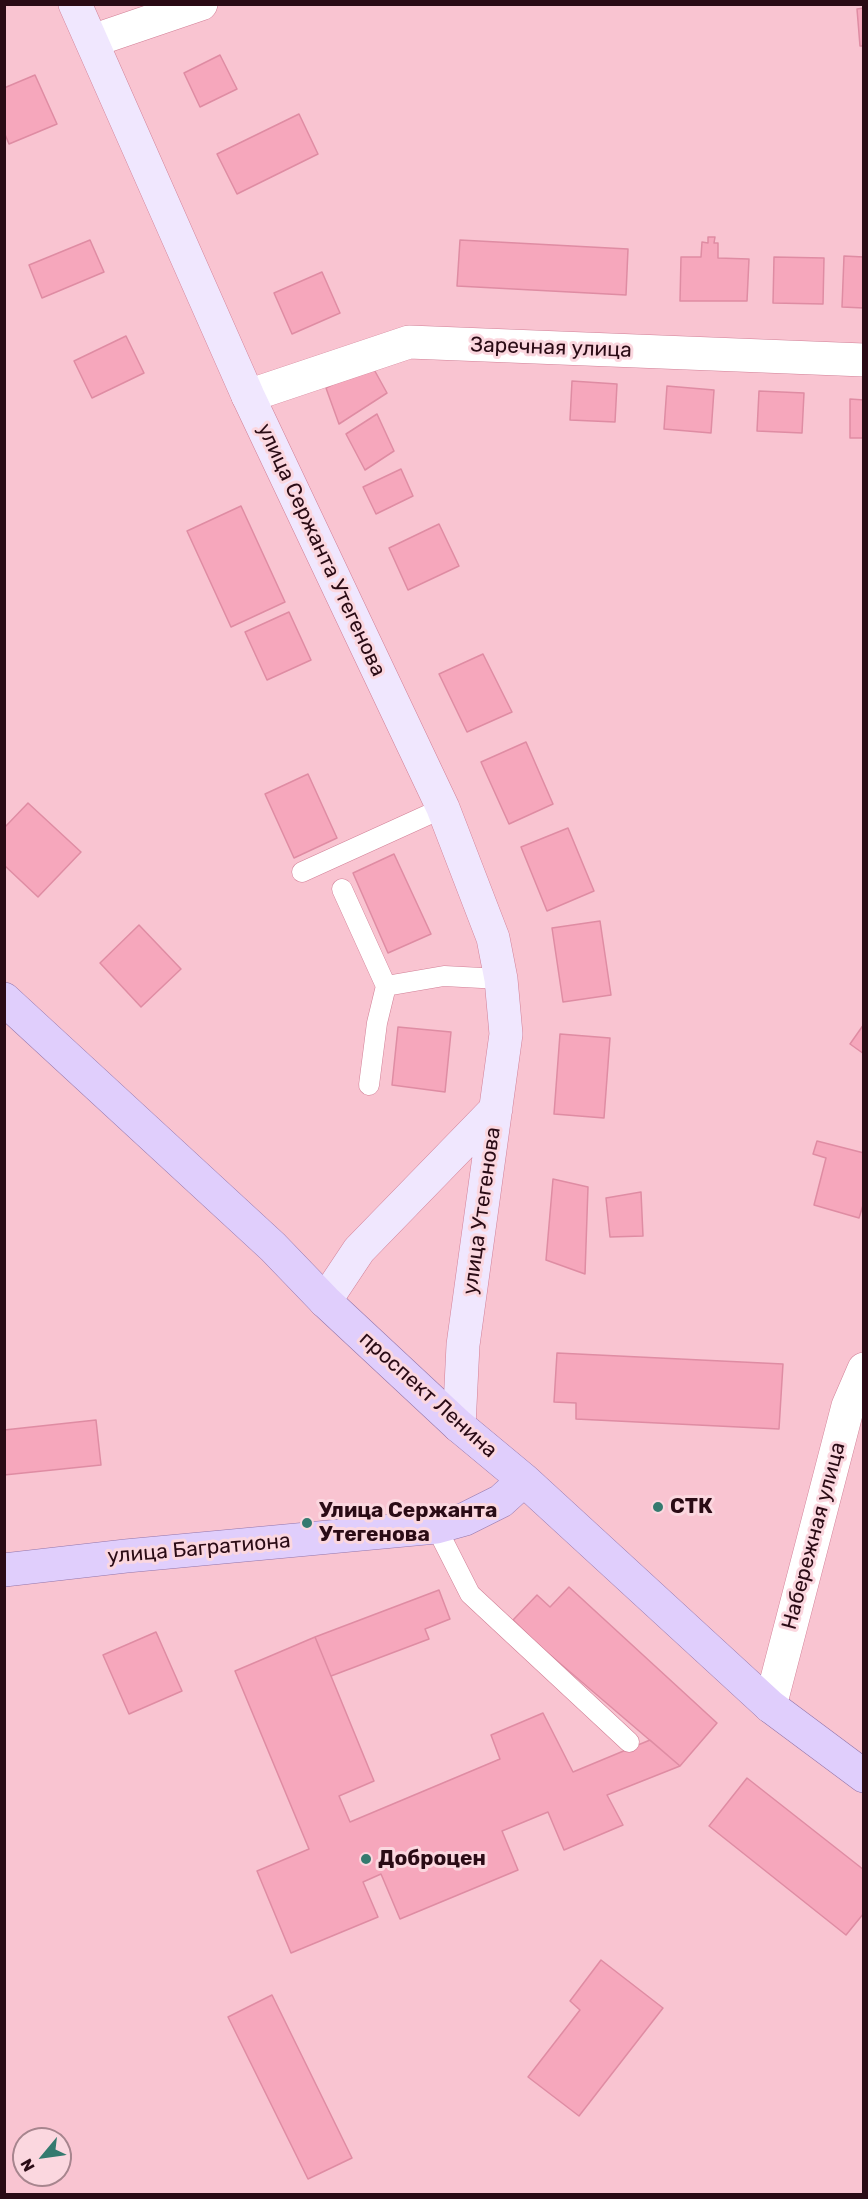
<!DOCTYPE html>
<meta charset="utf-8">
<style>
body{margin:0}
#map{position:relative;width:868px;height:2199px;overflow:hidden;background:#f9c4d1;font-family:Rubik,sans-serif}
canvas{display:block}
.frame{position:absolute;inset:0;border:6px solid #2a0b15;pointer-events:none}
.north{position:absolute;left:12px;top:2127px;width:60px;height:60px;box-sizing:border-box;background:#fbd7df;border:2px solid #a7858e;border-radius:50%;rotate:241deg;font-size:16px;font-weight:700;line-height:24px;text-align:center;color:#2a0b15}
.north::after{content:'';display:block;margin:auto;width:21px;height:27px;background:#357a6f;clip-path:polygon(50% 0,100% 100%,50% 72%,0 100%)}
</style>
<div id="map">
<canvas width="868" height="2199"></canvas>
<div class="frame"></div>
<div class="north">N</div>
</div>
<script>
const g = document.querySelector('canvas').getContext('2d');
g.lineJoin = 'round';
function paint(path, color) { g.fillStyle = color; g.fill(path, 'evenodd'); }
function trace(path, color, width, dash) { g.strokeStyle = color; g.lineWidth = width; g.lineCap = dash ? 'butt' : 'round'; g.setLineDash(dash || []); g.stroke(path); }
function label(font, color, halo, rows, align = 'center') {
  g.font = font + ' Rubik,sans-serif'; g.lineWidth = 6; g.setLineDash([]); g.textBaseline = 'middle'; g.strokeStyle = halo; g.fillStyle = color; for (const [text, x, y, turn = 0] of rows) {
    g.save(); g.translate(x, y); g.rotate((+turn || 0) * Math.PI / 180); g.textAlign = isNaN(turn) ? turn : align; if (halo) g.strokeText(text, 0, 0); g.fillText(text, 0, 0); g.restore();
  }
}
const building = new Path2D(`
 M864 8V46H860L857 9Z
 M220 55 237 89 200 107 184 73Z
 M35 75 57 124 9 144 4 132V88Z
 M299 114 318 154 237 194 217 154Z
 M708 237H715L714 243H718V258L749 259 747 301H680L681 257H701L702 242 708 243Z
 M90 240 104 272 42 298 29 265Z
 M460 240 628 249 626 295 457 286Z
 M844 256 864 257V308L842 307Z
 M774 257 824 258 823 304 773 303Z
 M322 272 340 313 292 334 274 293Z
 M126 336 144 373 92 398 74 361Z
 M371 364 387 393 339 424 326 388Z
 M572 381 617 384 615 422 570 420Z
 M667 386 714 390 711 433 664 429Z
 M759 391 804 393 802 433 757 431Z
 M850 399 864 400V438H850Z
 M377 414 394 451 365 470 346 434Z
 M401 469 413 496 376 514 363 487Z
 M241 506 285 602 231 627 187 531Z
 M439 524 459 566 408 590 389 548Z
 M289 612 311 660 267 680 245 632Z
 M483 654 512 712 467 732 439 674Z
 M526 742 553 804 509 824 481 762Z
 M308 774 337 838 294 858 265 794Z
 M28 803 81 852 38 897 4 865V828Z
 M568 828 594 891 547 911 521 847Z
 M394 854 431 934 388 953 353 873Z
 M600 921 611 995 563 1002 552 928Z
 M139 925 181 969 141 1007 100 963Z
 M864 1024V1054L850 1044Z
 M398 1027 451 1032 445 1092 392 1085Z
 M560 1034 610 1038 604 1118 554 1114Z
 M817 1141 864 1153V1202L859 1218 814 1205 826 1158 813 1154Z
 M553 1179 588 1187 585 1274 546 1260Z
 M641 1192 643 1236 610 1237 606 1198Z
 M557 1353 783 1364 779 1429 576 1419V1403L554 1402Z
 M96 1420 101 1465 4 1475V1430Z
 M569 1587 717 1723 680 1766 535 1642 513 1620 537 1595 550 1607Z
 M439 1590 450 1619 425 1629 429 1639 331 1676 315 1637Z
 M156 1632 182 1691 129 1714 103 1655Z
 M315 1637 374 1781 339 1796 350 1822 500 1759 491 1735 543 1713 573 1772 650 1740 680 1766 607 1795 623 1825 564 1850 548 1812 502 1831 518 1870 400 1919 381 1874 363 1882 378 1917 291 1953 257 1871 309 1849 235 1671Z
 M747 1778 864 1870V1913L846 1935 709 1826Z
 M601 1960 663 2008 579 2116 528 2077 580 2010 570 2001Z
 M272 1995 352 2158 308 2179 228 2017Z`);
const lane = new Path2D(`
 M302 872 443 808
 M342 889 386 986 444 976 501 979
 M369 1085 377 1023 386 986
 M436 1527 470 1594 629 1742`);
const street = new Path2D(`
 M92 41 201 4
 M248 396 409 342 864 360
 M770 1706 848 1406 864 1369`);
const secondary = new Path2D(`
 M75 4 248 396 443 808 493 938 501 979 506 1034 463 1345 459 1426
 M325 1301 359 1250 496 1109`);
const primary = new Path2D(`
 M4 999 273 1247 325 1301 459 1426 524 1480 770 1706 864 1776
 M4 1570 126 1556 436 1527 465 1519 501 1501 524 1480`);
const markers = [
 [658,1507,6,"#357a6f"],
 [307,1523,6,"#357a6f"],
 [366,1859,6,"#357a6f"]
];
const streetNames = [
 ["Заречная улица",551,348,2],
 ["улица Сержанта Утегенова",321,550,65],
 ["улица Утегенова",482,1211,-82],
 ["проспект Ленина",428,1395,42],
 ["Набережная улица",814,1536,-75],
 ["улица Багратиона",199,1549,-5]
];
const poiNames = [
 ["СТК",670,1507],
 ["Улица Сержанта",319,1511],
 ["Утегенова",319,1535],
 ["Доброцен",378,1859]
];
paint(building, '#f6a7bc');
trace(building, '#df8ca3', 1.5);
trace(lane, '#d17f96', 21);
trace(street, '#d17f96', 34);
trace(secondary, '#d17f96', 34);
trace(primary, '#9375aa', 34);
trace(lane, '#fff', 20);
trace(street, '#fff', 33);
trace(secondary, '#f0e7fe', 33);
trace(primary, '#e0cefc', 33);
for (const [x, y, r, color] of markers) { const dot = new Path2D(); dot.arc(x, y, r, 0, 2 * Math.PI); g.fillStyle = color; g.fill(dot); trace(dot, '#fbd7df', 2); }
label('21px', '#2a0b15', '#fbd7df', streetNames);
label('bold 21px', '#2a0b15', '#fbd7df', poiNames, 'left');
</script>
